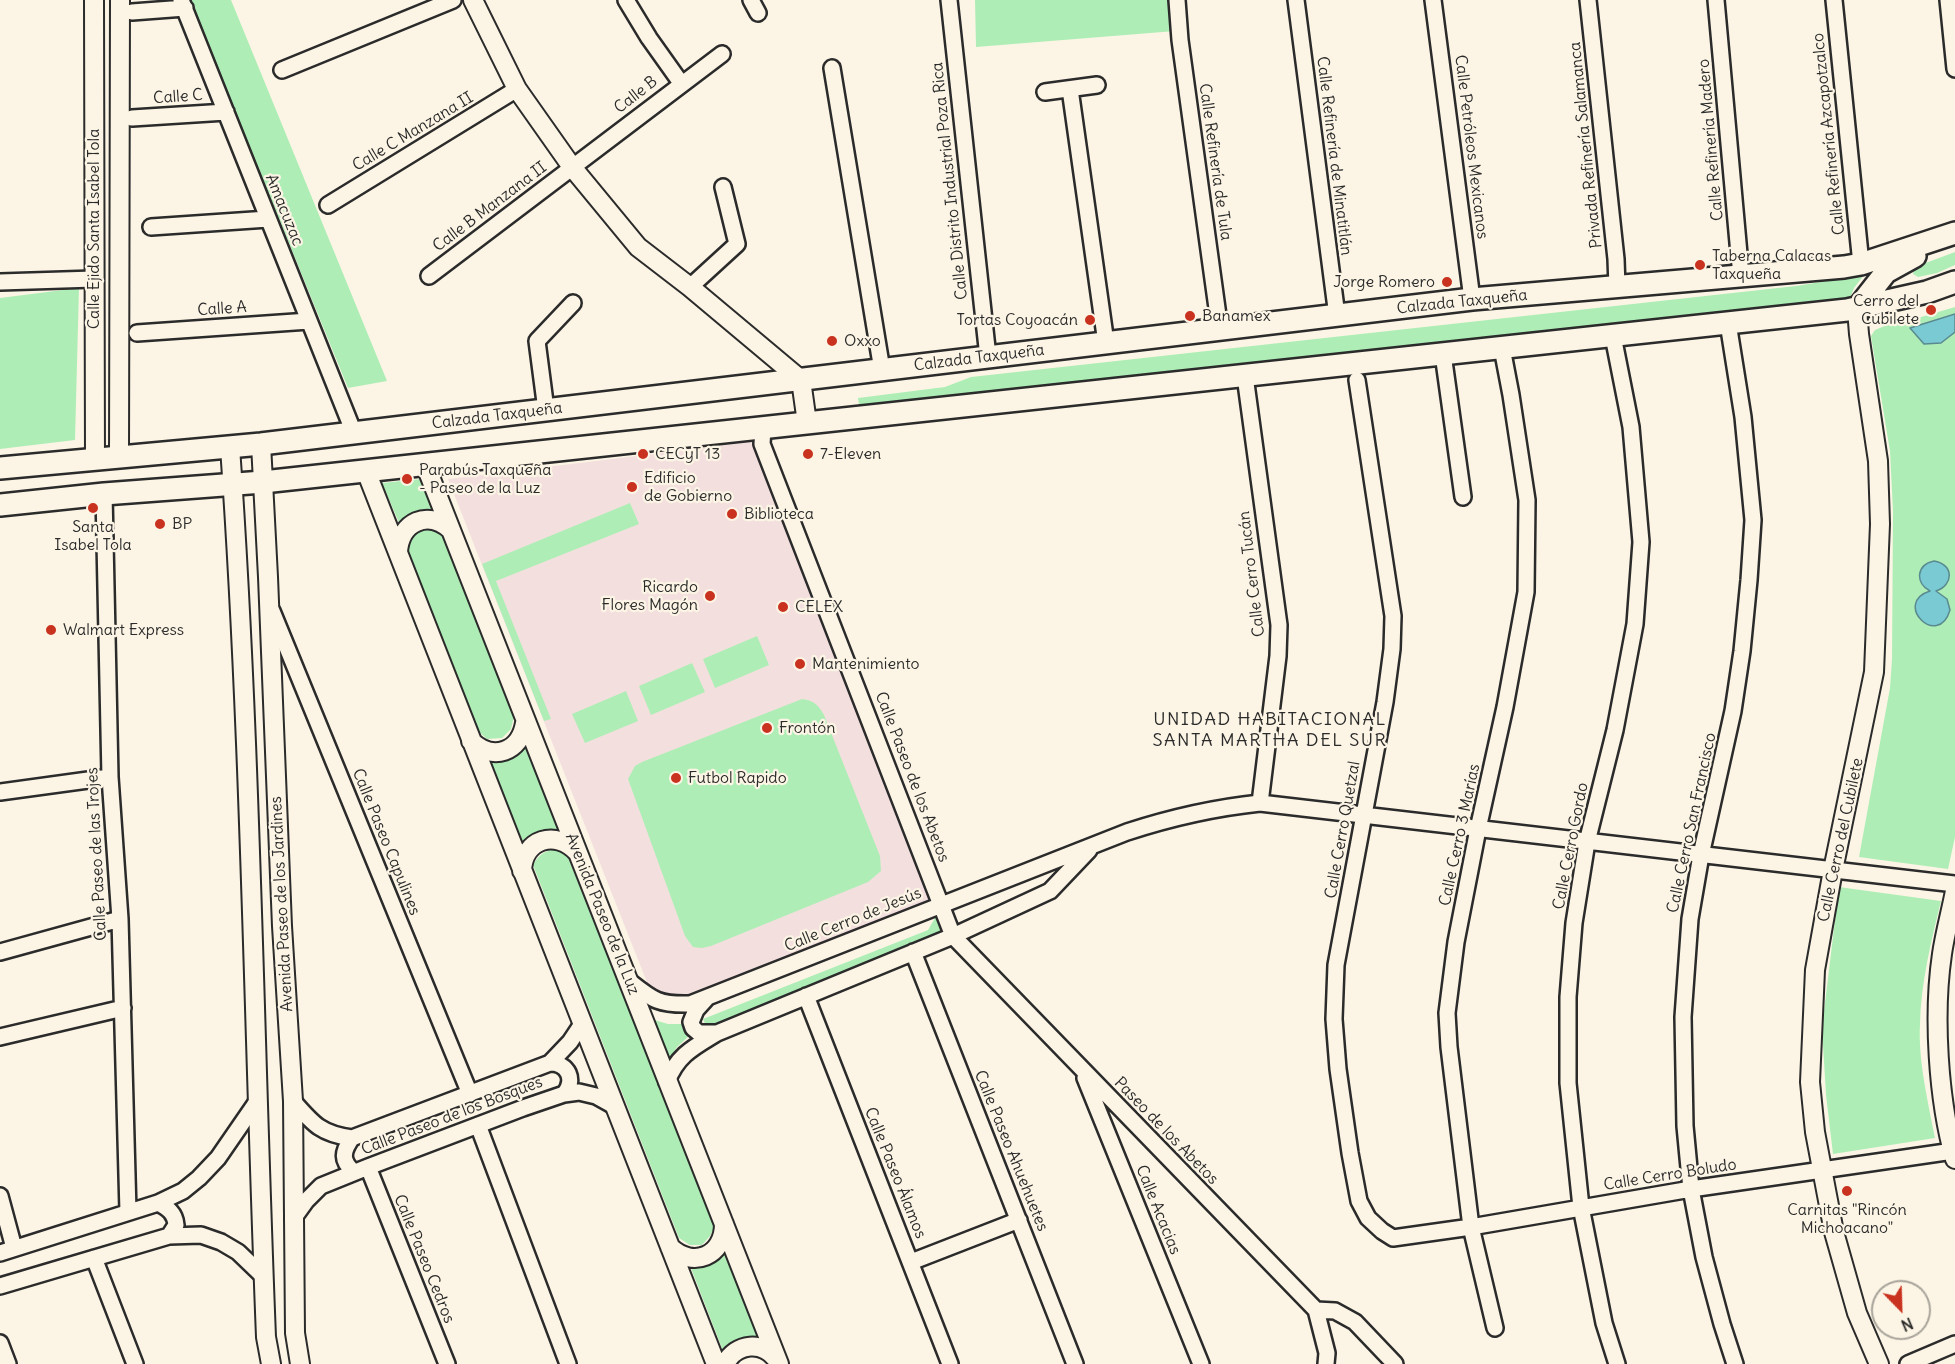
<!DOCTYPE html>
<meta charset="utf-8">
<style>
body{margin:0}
#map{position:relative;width:1955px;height:1364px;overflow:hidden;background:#fcf5e5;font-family:Delius,sans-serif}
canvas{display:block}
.north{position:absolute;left:1871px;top:1280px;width:60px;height:60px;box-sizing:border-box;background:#fcf5e5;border:2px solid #a8a49b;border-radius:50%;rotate:157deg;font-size:16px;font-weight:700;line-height:24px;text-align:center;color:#2b2b2b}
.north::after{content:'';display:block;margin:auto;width:21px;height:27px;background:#c8321e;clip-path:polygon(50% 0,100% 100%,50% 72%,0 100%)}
</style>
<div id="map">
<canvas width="1955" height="1364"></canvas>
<div class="north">N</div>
</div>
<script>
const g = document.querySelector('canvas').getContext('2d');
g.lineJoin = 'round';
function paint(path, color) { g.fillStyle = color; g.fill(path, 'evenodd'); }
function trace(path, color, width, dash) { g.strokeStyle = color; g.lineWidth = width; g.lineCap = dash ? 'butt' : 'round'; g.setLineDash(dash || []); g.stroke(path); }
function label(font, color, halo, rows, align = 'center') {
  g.font = font + ' Delius,sans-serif'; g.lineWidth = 4.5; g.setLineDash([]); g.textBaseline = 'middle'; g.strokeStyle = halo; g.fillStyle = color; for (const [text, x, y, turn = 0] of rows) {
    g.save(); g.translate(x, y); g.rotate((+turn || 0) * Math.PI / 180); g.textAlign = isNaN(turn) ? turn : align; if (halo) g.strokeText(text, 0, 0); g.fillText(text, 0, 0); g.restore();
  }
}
const built = new Path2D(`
 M751 442 935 897 690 999 652 995 448 479Z`);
const green = new Path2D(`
 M190 0H231L387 381 348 388Z
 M975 0H1173L1175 31 976 47Z
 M1955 252V265L1937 273 1918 277 1913 274 1915 267Z
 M1864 275 1854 288 1849 301 859 405 858 398 945 387 971 377 1796 286Z
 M79 288 75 440 0 449V298Z
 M1955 307V837L1948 869 1859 857 1890 688 1892 659 1893 511 1890 451 1871 336 1875 330 1887 325 1911 320Z
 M421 479 434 512C416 509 410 510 400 525L382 483Z
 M630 503 639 524 496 581 551 719 544 721 482 564Z
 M420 528 434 530 446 537 514 716 511 729 502 738 487 739 478 731 408 550 412 536Z
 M757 636 769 665 715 688 703 659Z
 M692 663 705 692 651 715 639 686Z
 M626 691 638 721 585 743 572 714Z
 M802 699C814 701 818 704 824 715L880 856 881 871 868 882 711 946 702 948 693 947 685 936 628 779 635 766 642 762Z
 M523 741 559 833 524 847 488 755Z
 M557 849 566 852 715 1225 710 1236 702 1245H690L679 1238 533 865C539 854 544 851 557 849Z
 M1839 887 1941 901C1931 942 1921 982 1920 1024 1918 1060 1928 1102 1935 1138L1833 1154 1826 1095 1822 1028Z
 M939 911 949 930 931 935 707 1028 703 1019 928 930Z
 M651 1019 668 1024H684L689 1036 676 1048 669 1064Z
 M724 1249 761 1342 725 1356 689 1263Z`);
const water = new Path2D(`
 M1955 314V332L1941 343 1924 344 1910 328Z
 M1934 561C1954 564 1954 585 1936 591L1947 599 1950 610C1938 650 1892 603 1930 591 1915 583 1916 565 1934 561Z`);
const minor = new Path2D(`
 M181 0 354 433
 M626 0 649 38 681 83
 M751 0 758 13
 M949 0 988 357
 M1177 0 1180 40 1220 330
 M1296 0 1337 316
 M1433 0 1472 299
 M1588 0 1616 259 1617 287
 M1716 0 1741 276
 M1834 0 1861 264
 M1948 0 1955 69
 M132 12 185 8
 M832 68 882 370
 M282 70 453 0
 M1070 89 1106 343
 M1045 92 1097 85
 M132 118 226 112
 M328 205 517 89
 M151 227 268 219
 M429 276 722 54
 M0 282 94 279
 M690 287 737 244 723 187
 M1728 323 1743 417 1753 520 1749 580 1742 651 1733 711 1701 855 1690 919 1683 1017 1685 1126 1691 1189 1704 1257 1722 1324 1735 1364
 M137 333 309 321
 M1613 336 1631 427 1641 542 1635 624 1615 730 1587 842 1574 923 1568 997V1083L1581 1207 1604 1323 1617 1364
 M1443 354 1463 497
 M1245 376 1279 625 1278 656 1260 803
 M1357 380 1393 616 1392 649 1385 702 1336 965 1334 1019 1338 1069 1350 1153 1359 1201 1368 1218 1382 1231 1393 1238 1471 1227 1691 1189 1953 1151
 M546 410 537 341 573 303
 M763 428 762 444 953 936 1316 1310 1327 1353 1326 1364
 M104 494 110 777 120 919 128 1212
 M272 611 470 1094
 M0 792 110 777
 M0 952 120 919
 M913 952 1075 1364
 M629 981C653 1000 658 1005 690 1004L1127 832C1173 817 1212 808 1260 803L1955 884
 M806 996 950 1364
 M706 999 696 1010 691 1022 693 1028 699 1033H717
 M0 1037 123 1008
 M550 1063C568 1063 576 1080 564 1094
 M1085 1078 1201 1364
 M667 1082C677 1055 694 1047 717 1033L953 936 1050 891 1089 850
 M293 1101C313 1124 321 1134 352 1138L550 1063 570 1042 582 1024
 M478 1125 568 1364
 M352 1138C342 1152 341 1161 354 1172
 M368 1167 447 1364
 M0 1196 14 1248
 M158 1203C168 1208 175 1213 176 1225L169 1236
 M293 1219 306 1201 321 1186 368 1167 523 1108 564 1094 579 1092 596 1096 614 1106
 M0 1253 158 1203 183 1191 199 1178 218 1158 258 1100
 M94 1258 135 1364
 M911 1262 1019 1220
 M0 1286 169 1236 201 1235 221 1242 238 1252 264 1277
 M1316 1310 1335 1311 1355 1322 1395 1364
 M1495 1328 1471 1227 1449 1047 1447 1013 1456 942 1478 829 1505 707 1526 592 1527 500 1511 395 1502 348
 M0 1343 8 1364
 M1908 1364 1955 1344`);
const tertiary = new Path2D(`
 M94 0 95 459
 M473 0 517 89 572 167 638 247 690 287 801 380 807 423
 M1857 309 1859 334 1878 461 1880 524 1874 672 1833 870 1815 970 1810 1082 1815 1132 1834 1232 1857 1313 1879 1364
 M261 444 268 577 282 926 293 1101 295 1333 300 1364
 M230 447C251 743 254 1040 266 1337L271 1364
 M119 457 120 0
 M425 464 779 1364
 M366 471 716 1364
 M398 552C400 522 428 509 451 530
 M471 741C493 762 520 752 525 723
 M522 871C523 839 556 829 577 852
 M1955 891C1951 912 1945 933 1942 954 1933 1015 1938 1099 1955 1159
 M670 1247C693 1269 724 1256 724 1224
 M725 1364C736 1343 763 1340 777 1360`);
const secondary = new Path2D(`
 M1857 309 1886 272 1915 256
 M0 468 261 444 1472 299 1844 267 1861 264 1955 233
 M0 505 104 494 263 482 1847 310 1927 292 1955 282`);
const markers = [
 [1700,265,6,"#c8321e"],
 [1447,282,6,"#c8321e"],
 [1931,310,6,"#c8321e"],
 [1190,316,6,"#c8321e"],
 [1090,320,6,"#c8321e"],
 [832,341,6,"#c8321e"],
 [643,454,6,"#c8321e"],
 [808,454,6,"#c8321e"],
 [407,479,6,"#c8321e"],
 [632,487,6,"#c8321e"],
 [93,508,6,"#c8321e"],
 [732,514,6,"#c8321e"],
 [160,524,6,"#c8321e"],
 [710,596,6,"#c8321e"],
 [783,607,6,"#c8321e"],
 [51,630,6,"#c8321e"],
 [800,664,6,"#c8321e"],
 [767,728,6,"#c8321e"],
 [676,778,6,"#c8321e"],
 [1847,1191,6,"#c8321e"]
];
const streetNames = [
 ["Calle B",636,95,-38],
 ["Calle C",178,97,-4],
 ["Calle C Manzana II",413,132,-31],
 ["Calle Refinería Azcapotzalco",1829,134,-96],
 ["Calle Refinería Madero",1711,140,-95],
 ["Privada Refinería Salamanca",1586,145,-96],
 ["Calle Petróleos Mexicanos",1471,147,83],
 ["Calle Refinería de Minatitlán",1334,156,83],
 ["Calle Refinería de Tula",1215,162,82],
 ["Calle Distrito Industrial Poza Rica",950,181,-96],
 ["Calle B Manzana II",490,207,-37],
 ["Amacuzac",284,210,68],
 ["Calle Ejido Santa Isabel Tola",94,229,-90],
 ["Calzada Taxqueña",1462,302,-6],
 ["Calle A",222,309,-4],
 ["Calzada Taxqueña",979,358,-7],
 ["Calzada Taxqueña",497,416,-7],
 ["Calle Cerro Tucán",1252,574,-97],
 ["Calle Paseo de los Abetos",912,777,69],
 ["Calle Cerro San Francisco",1692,823,-78],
 ["Calle Cerro Quetzal",1343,830,-80],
 ["Calle Cerro 3 Marías",1460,835,-78],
 ["Calle Cerro del Cubilete",1841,840,-78],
 ["Calle Paseo Capulines",386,842,68],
 ["Calle Cerro Gordo",1571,846,-79],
 ["Calle Paseo de las Trojes",97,854,-93],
 ["Avenida Paseo de los Jardines",282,904,-93],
 ["Avenida Paseo de la Luz",602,914,68],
 ["Calle Cerro de Jesús",853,920,-22],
 ["Calle Paseo de los Bosques",452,1116,-21],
 ["Paseo de los Abetos",1166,1131,46],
 ["Calle Paseo Ahuehuetes",1011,1151,68],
 ["Calle Paseo Álamos",895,1173,68],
 ["Calle Cerro Boludo",1670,1175,-9],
 ["Calle Acacias",1158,1210,68],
 ["Calle Paseo Cedros",424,1259,68]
];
const poiNames = [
 ["Taberna Calacas",1712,256],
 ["Taxqueña",1712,274],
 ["Jorge Romero",1435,282,"right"],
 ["Cerro del",1919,301,"right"],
 ["Cubilete",1919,319,"right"],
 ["Banamex",1202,316],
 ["Tortas Coyoacán",1078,320,"right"],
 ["Oxxo",844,341],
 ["CECyT 13",655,454],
 ["7-Eleven",820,454],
 ["Parabús Taxqueña",419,470],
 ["- Paseo de la Luz",419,488],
 ["Edificio",644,478],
 ["de Gobierno",644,496],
 ["Biblioteca",744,514],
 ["BP",172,524],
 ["Santa",93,527,"center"],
 ["Isabel Tola",93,545,"center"],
 ["Ricardo",698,587,"right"],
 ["Flores Magón",698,605,"right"],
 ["CELEX",795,607],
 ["Walmart Express",63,630],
 ["Mantenimiento",812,664],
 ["Frontón",779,728],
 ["Futbol Rapido",688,778],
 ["Carnitas \"Rincón",1847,1210,"center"],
 ["Michoacano\"",1847,1228,"center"]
];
const neighbourhoodNames = [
 ["UNIDAD HABITACIONAL",1270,720],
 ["SANTA MARTHA DEL SUR",1270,741]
];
paint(built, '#f3e0de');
paint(green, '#aeeeb6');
paint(water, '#79cad3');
trace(water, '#5a8a90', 1.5);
trace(minor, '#2b2b2b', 20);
trace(tertiary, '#2b2b2b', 22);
trace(secondary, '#2b2b2b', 26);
trace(minor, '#fcf5e5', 15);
trace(tertiary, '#fcf5e5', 18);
trace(secondary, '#fcf5e5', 21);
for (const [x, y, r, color] of markers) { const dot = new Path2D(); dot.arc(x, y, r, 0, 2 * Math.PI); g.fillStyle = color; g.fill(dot); trace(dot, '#fcf5e5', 2); }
label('16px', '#2b2b2b', '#fcf5e5', streetNames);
label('16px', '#2b2b2b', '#fcf5e5', poiNames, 'left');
g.letterSpacing = '1.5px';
label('18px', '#2b2b2b', '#fcf5e5', neighbourhoodNames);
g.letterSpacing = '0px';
</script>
